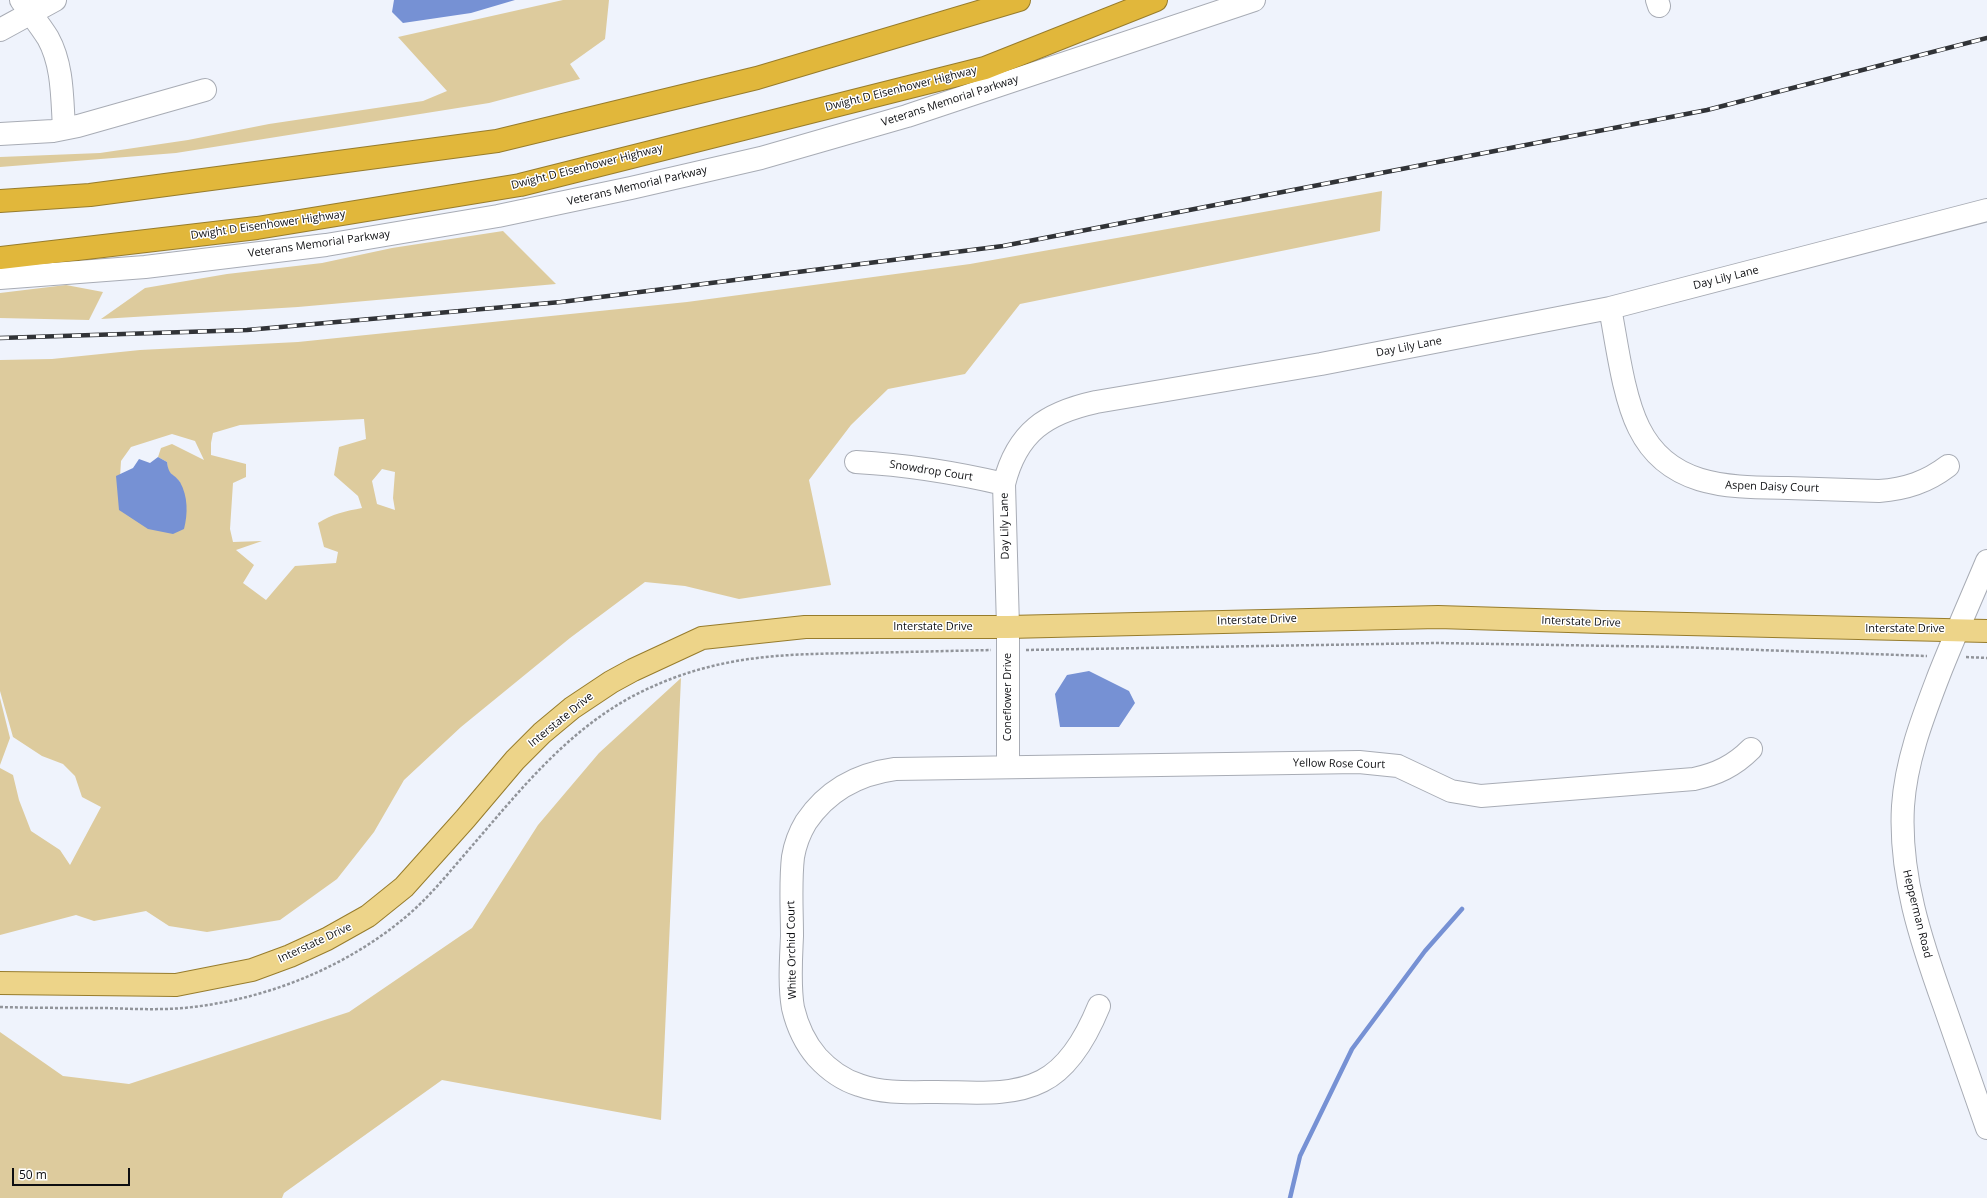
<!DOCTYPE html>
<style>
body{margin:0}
#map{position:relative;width:1987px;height:1198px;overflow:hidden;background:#eff3fc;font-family:"Open Sans",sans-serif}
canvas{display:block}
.scale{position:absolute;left:12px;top:1168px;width:118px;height:18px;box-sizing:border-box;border:2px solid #0d0e11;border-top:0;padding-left:5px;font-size:12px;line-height:14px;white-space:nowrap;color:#0d0e11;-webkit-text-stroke:3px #fff;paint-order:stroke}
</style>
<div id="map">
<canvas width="1987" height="1198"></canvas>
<div class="scale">50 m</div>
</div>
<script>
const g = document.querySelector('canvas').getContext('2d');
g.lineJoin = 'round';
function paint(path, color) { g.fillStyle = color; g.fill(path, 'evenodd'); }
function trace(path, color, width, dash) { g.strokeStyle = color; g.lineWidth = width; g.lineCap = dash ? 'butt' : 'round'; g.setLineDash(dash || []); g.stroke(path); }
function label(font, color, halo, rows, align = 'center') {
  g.font = font + ' "Open Sans",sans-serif'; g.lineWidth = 3; g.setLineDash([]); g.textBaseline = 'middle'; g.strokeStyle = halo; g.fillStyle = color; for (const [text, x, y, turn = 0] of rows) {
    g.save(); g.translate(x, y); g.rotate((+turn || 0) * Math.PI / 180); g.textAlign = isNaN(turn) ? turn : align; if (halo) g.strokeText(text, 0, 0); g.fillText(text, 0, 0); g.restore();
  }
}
const green = new Path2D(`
 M563 0H609L605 39 570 64 580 79 489 103 176 153 0 167V157L100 153 188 140 269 124 423 101 447 91 398 37Z
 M1382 191 1380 231 1020 304 965 374 888 389 851 425 809 480 831 585 739 599 685 586 645 582 570 638 461 727 404 780 374 832 337 879 280 920 207 932 169 926 146 911 94 921 76 915 0 935V768L13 775 19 800 31 831 60 850 70 865 101 807 82 797 75 776 63 764 42 756 13 737 0 691V360L52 359 140 350 298 342 687 302 970 264ZM364 419 366 439 339 447 334 475 358 496 362 508C346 511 332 514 318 523L324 547 338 552 336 563 295 566 266 600 243 583 254 565 236 550 262 541 233 542 230 529 233 483 246 477V464L211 455V443L213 433 240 425ZM172 434 195 441 204 460 172 444 161 448 158 457 167 462 168 471 180 482 120 477 121 461 131 447ZM382 469 395 472 393 498 395 510 377 504 372 481Z
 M503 231 556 284 298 307 101 319 145 288 227 274 322 263 392 248Z
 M66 285 103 292 89 320 0 318V293Z
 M681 678 661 1120 442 1080 284 1193 282 1198H0V1032L63 1076 129 1084 349 1012 472 928 538 825 599 753Z
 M0 698 10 738 0 765Z`);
const water = new Path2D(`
 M394 0H515L471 13 403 23 392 12Z
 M158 457 167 462C169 477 173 472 180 482 188 496 188 514 184 529L173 534 148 529 119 510 116 476 133 468 139 459 150 463Z
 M1089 671 1129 691 1135 703 1119 727H1060L1055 694 1067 675Z`);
const stream = new Path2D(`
 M1290 1198 1300 1156 1352 1049 1425 951 1462 909`);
const path = new Path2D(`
 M1026 650 1437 643 1677 647 1927 656
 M1966 657 1987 658
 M0 1007C35 1008 71 1008 106 1008 132 1009 158 1010 184 1008 265 1000 346 968 408 915 429 897 447 875 465 854 519 792 569 726 645 690 719 655 782 654 862 653 905 652 948 651 991 650`);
const minor = new Path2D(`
 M21 0C30 13 40 25 48 38 63 65 62 98 64 128
 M1657 0 1659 6
 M0 30 55 0
 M0 134 53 131 78 126 205 90
 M0 278 145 267 326 245 498 216 631 188 761 158 907 116 1254 0
 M1610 308C1617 344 1623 396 1639 428 1669 489 1731 487 1788 488 1818 489 1848 490 1879 491 1906 489 1927 482 1948 466
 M856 462C909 465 953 472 1004 484
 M1987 561C1971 599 1954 637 1939 675 1923 717 1906 760 1903 806 1899 875 1921 941 1944 1005 1958 1046 1973 1087 1987 1128
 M1008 767V627L1004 484C1017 432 1046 413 1096 402L1321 364 1610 308 1987 210
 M1099 1006C1088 1033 1070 1067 1042 1081 1011 1097 971 1092 937 1092 911 1092 884 1094 859 1085 843 1080 828 1069 817 1057 805 1043 797 1025 793 1008 789 985 791 959 792 936 792 910 790 883 793 857 795 845 800 832 806 822 827 791 858 774 895 769L1359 762 1398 766 1451 791 1481 796 1694 779C1717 774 1734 766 1751 749`);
const major = new Path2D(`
 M0 983 176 985 252 970 290 956 327 939 368 916 404 887 465 819 515 760 542 733 572 708 611 682 633 670 702 638 805 627H1008L1438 617 1601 622 1987 631`);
const highway = new Path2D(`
 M0 201 90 195 497 141 757 78 1019 0
 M0 258 257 228 520 185 985 68 1156 0`);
const rail = new Path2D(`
 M0 338 247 330 561 302 1003 246 1707 110 1987 38`);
const streetNames = [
 ["Dwight D Eisenhower Highway",901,89,-14],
 ["Veterans Memorial Parkway",950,101,-18],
 ["Dwight D Eisenhower Highway",587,167,-14],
 ["Veterans Memorial Parkway",637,186,-13],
 ["Dwight D Eisenhower Highway",268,225,-8],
 ["Veterans Memorial Parkway",319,244,-8],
 ["Day Lily Lane",1726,278,-14],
 ["Day Lily Lane",1409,347,-11],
 ["Snowdrop Court",931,471,9],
 ["Aspen Daisy Court",1772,487,2],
 ["Day Lily Lane",1005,526,-91],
 ["Interstate Drive",1257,620,-2],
 ["Interstate Drive",1581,622,2],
 ["Interstate Drive",933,627],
 ["Interstate Drive",1905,629],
 ["Coneflower Drive",1008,697,-90],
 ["Interstate Drive",561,720,-39],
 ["Yellow Rose Court",1339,764,1],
 ["Hepperman Road",1917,914,76],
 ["Interstate Drive",315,943,-25],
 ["White Orchid Court",792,950,-91]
];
paint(green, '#ddcb9d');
paint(water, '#7691d4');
trace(stream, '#7691d4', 4.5);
trace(minor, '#a8acb5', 24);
trace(major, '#977c2c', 24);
trace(highway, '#977c2c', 24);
trace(path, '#91949a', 2.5, [3, 2]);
trace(minor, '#fff', 22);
trace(major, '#edd489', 22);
trace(highway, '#e1b73b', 22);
trace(rail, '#313337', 4.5);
trace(rail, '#fff', 3, [9]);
label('11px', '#0d0e11', '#fff', streetNames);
</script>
